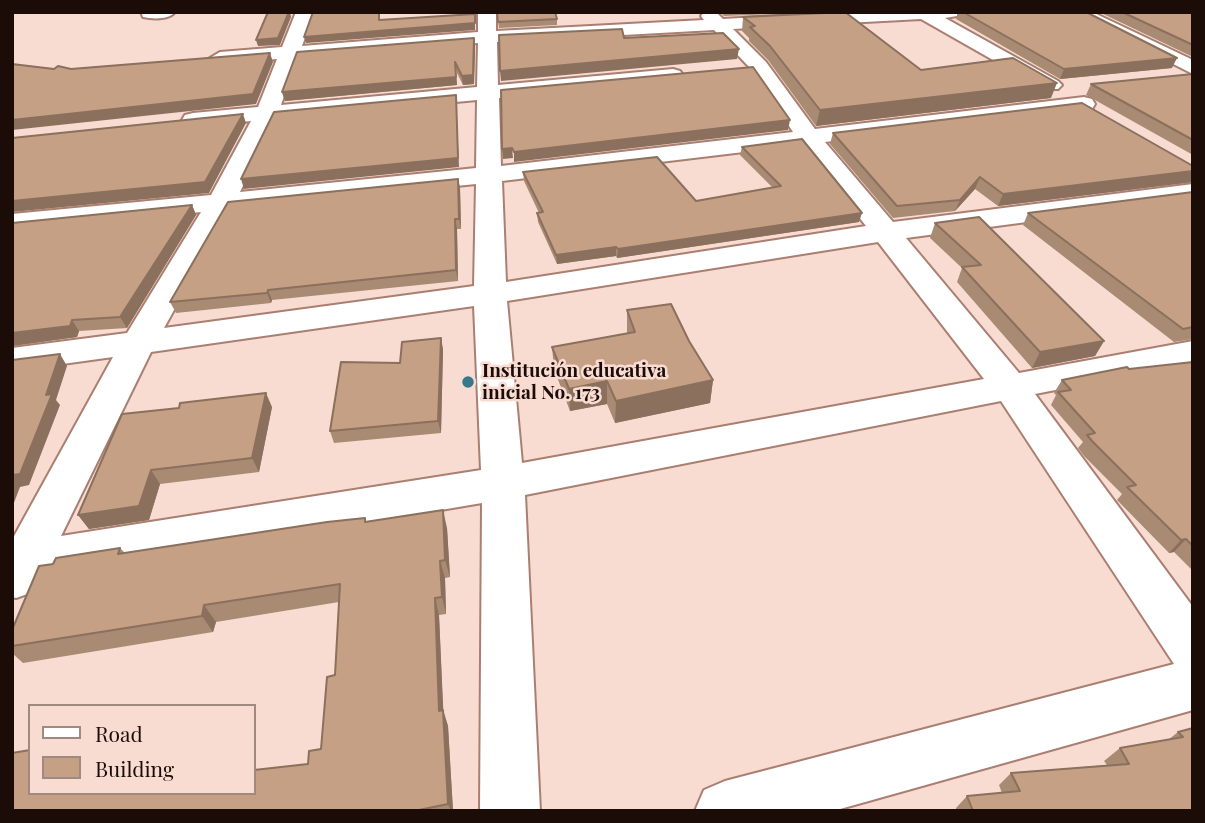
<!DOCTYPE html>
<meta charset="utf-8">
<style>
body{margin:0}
#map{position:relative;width:1205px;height:823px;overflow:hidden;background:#f8dcd2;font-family:"Playfair Display",serif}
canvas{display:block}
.frame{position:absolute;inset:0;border:14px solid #1c0c08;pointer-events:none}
.legend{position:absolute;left:28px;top:704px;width:228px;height:91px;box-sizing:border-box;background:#f8dcd2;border:2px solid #a08981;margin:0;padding:9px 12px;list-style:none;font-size:21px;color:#1c0c08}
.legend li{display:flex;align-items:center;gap:14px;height:35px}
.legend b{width:35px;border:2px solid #a08981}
</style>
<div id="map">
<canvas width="1205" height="823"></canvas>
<div class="frame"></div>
<ul class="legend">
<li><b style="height:9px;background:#fff"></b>Road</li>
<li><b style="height:19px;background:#c5a085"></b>Building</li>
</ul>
</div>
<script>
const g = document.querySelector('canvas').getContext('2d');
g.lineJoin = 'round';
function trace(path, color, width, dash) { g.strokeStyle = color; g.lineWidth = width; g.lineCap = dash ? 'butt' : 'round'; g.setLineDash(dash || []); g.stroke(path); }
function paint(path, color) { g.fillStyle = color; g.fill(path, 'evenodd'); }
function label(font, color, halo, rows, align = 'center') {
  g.font = font + ' "Playfair Display",serif'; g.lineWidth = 5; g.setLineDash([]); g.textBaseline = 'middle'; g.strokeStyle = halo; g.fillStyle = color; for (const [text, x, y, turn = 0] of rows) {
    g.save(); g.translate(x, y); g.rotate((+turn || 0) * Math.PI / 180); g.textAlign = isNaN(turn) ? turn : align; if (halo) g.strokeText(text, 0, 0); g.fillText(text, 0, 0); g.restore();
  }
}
const minor = new Path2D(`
 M141 12H175C169 20 152 19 143 17Z
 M296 12H314L302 46 478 32V12H496V31L704 20 701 16 704 12H716L723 19 849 12H959L957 16 945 18 1058 81 1062 85 1058 89H1044L921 19 733 29 766 62 815 129 1084 97 1092 99 1095 104 1092 109 1084 111 825 142 893 222 1193 184V200L906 238 1019 373 1193 341V363L1035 394 1193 607V710L833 811H695L704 790 725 781 1174 664 1001 401 525 495 540 811H480L482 503 40 578 33 592 16 598 12 597V540L113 357 12 371V348L127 333 201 212 12 232V214L211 195 251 121 193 127 185 125 182 120 185 115 193 113 258 107 277 59 220 64 210 58 220 52 282 47ZM714 30 752 70 793 132 501 166 499 98 673 81 680 79 683 75 680 71 673 69 498 85 497 42ZM478 43 477 87 281 105 297 58ZM477 100 476 168 240 192 275 119ZM802 145 866 226 506 282 502 181ZM476 184 474 286 164 328 230 209ZM878 242 984 379 522 463 507 301ZM474 306 481 470 61 536 151 352Z
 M1070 12H1092L1193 60V74Z`);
const wall = new Path2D(`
 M497 12 557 19V25L499 28Z
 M720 12H822L724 16Z
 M958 12H1086L1172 68 1060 79 956 19Z
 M1099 12H1193V57Z
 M743 17 921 70 1051 98 816 126 768 60 749 41V38L742 31Z
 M475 46 474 84 463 85 456 71 457 85 285 101 282 92Z
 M1193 74V155L1086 95 1091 84Z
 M833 133 1189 165 1193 166V182L998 206 975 189 955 211 893 218 830 144Z
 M742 147 859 222 617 258 616 256 557 264 538 222 537 213H539L524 181 523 172 696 201 773 188 740 155Z
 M458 179 460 188 461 229H457L458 281 272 300 271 303 176 313 170 302Z
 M1193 192V339L1174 342 1023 225 1028 213Z
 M192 205 196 215 127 328 79 331 77 337 12 346Z
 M935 223 1104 341 1095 356 1032 368 957 282 962 268 930 238Z
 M627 310 689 341 713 380 710 403 615 423 607 404 570 411 554 369 552 347 627 333Z
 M441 338 443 350 441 433 334 443 330 431 400 363Z
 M1193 362V571L1174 552 1169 553 1117 500 1122 494 1084 456 1078 448 1083 442 1051 405 1056 395 1054 393 1062 380 1129 369Z
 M272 407 259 472 160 484 149 520 89 529 78 515 122 414Z
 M365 518 366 522 447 528 450 577 445 578 446 614 439 615 443 710 448 726 453 811H12L254 793 308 764 321 749 335 675 339 602 216 622 213 632 23 663 12 653V630L53 564 120 548 125 553Z
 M1193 728V811H956V808L967 796 1002 793 999 785 1011 773 1107 765 1104 761 1120 748 1168 740 1178 732Z`);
const shadedWall = new Path2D(`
 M289 12H290L291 17 280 45 258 46 256 40Z
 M475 14V30L306 43 304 37Z
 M474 38 475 46 474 84 463 85 462 76Z
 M739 49 737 59 501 81 500 71Z
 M270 53 273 62 256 104 12 130V120Z
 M1177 58 1172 68 1060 79 1064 69Z
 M455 62 457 85 285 101 282 92Z
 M1057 83 1051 98 816 126 820 110Z
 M456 95 459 167 244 189 241 179Z
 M243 114 246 123 209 193 12 212V201Z
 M790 120 788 130 514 162V152Z
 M512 148 513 158 503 159 502 149Z
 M1193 171V182L998 206 1003 194Z
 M980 177 975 189 955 211 960 200Z
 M458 179 460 188 461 229 459 219Z
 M192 205 196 215 127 328 120 317Z
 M862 213 859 222 617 258 618 249Z
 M455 219 457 229 458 281 456 270Z
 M616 247V256L557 264 556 255Z
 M268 290 272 300 271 303 267 293Z
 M72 320 79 331 77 337 12 346V333Z
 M441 338 443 350 441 433 438 421Z
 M1104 341 1095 356 1032 368 1040 352Z
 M60 354 67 366 56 400 60 405 29 485 20 487 12 508V475L46 395Z
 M713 380 710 403 615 423 616 401Z
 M607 381V404L570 411 569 389Z
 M266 393 272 407 259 472 252 458Z
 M151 470 160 484 149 520 89 529 78 515Z
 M443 510 447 528 450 577 445 560Z
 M1186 539 1174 552 1169 553 1181 540Z
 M440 561 445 578 446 614 442 597Z
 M435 598 439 615 444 726 439 711Z
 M204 605 216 622 213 632 202 616Z
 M443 710 448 726 453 811H451L448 804Z`);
const building = new Path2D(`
 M268 12H289L278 38 256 40Z
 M313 12H379V20L475 14V23L304 37Z
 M497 12H555L557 19 498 22Z
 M845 12 921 70 1013 58 1057 83 820 110 770 46 750 27 755 26 743 17Z
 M963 12H1086L1177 58 1064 69Z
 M1122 12H1193V45Z
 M622 29 624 38 723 33 739 49 500 71 499 35Z
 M474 38 473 75 462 76 455 62 456 77 282 92 297 52Z
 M270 53 253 94 12 120V64L54 69 58 66 71 69Z
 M753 67 790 120 514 152 512 148 502 149 501 90Z
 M1193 74V140L1091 84Z
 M456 95 458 158 241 179 274 112Z
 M1082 103 1193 166V171L1003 194 980 177 960 200 897 206 833 133Z
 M243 114 205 182 12 201V138Z
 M802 139 862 213 618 249 616 247 556 255 537 213 543 212 523 172 657 157 696 201 781 186 742 147Z
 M458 179 459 219H455L456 270 268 290 267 293 170 302 228 202Z
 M1193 192V327L1183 329 1028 213Z
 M192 205 120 317 72 320 70 326 12 333V223Z
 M979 217 1104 341 1040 352 962 267 981 265 935 223Z
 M671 304 689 341 713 380 616 401 607 381 569 389 552 347 635 332 627 310Z
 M441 338 438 421 330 431 341 362 400 363 402 342Z
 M60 354 46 395 52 394 20 474 12 475V360Z
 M1193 362V546L1186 539 1181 540 1127 487 1136 485 1093 442 1087 435 1095 433 1058 392 1071 390 1062 380 1127 367 1129 369Z
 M266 393 252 458 151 470 139 506 78 515 122 414 179 408 180 403Z
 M443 510 445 560 440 561 442 597 435 598 439 711 443 710 448 804 414 811H12V753L30 750V793H254V770L308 764 309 751 321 749 327 677 335 675 340 584 204 605 202 616 12 646V630L39 566 53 564 56 558 120 548 118 554 327 522 365 518V522Z
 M1193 728V811H973L967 796 1020 791 1011 773 1129 764 1120 748 1183 737 1178 732Z`);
const markers = [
 [468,382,7,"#37788a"]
];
const poiNames = [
 ["Institución educativa",482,371],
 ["inicial No. 173",482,393]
];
trace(minor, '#aa7f71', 4);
paint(minor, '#fff');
paint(wall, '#a98a72');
paint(shadedWall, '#8a705d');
paint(building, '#c5a085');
trace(building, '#8a705d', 2);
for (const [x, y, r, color] of markers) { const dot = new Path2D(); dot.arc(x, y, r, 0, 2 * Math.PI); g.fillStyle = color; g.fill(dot); trace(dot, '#f8dcd2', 2.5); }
label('bold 19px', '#1c0c08', '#f8dcd2', poiNames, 'left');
</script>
